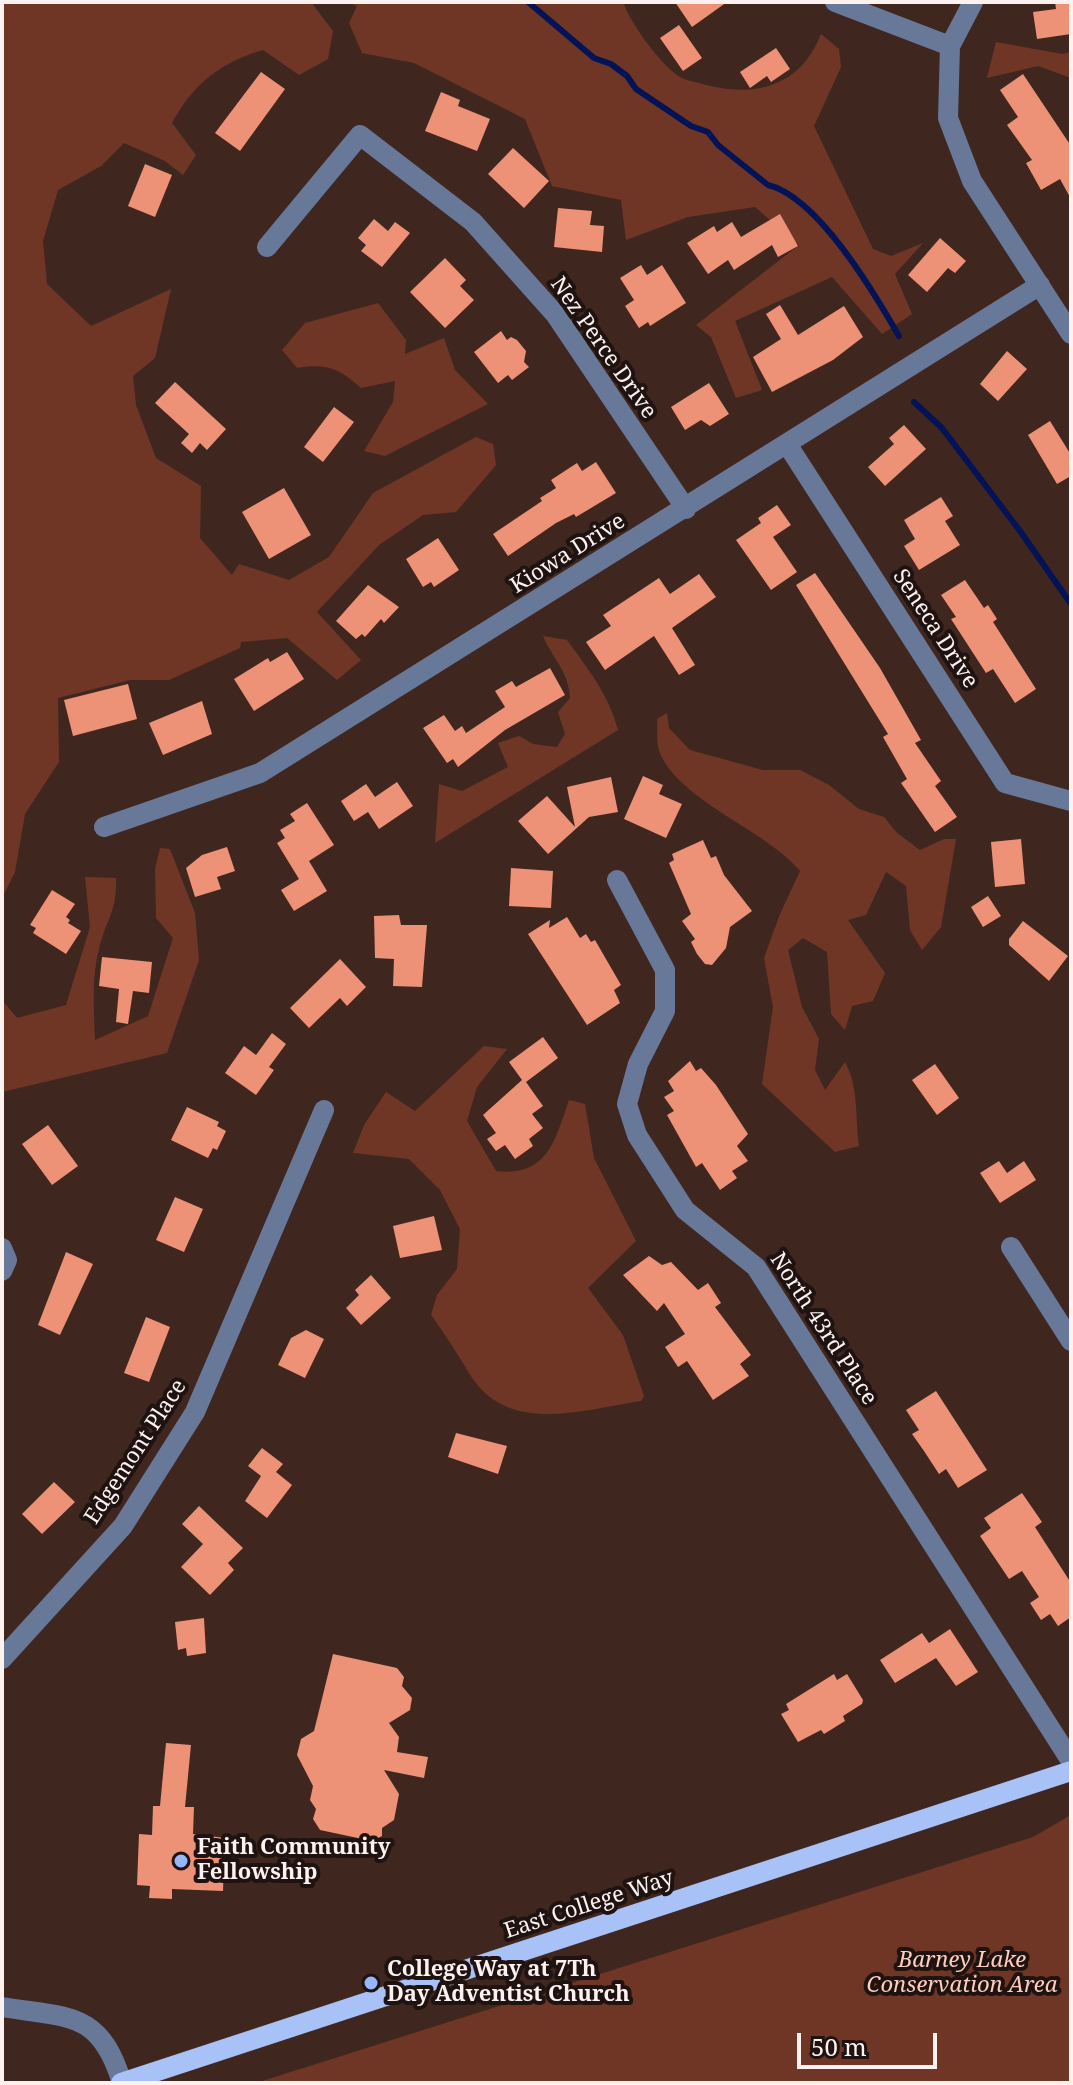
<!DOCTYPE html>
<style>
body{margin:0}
#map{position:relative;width:1073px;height:2085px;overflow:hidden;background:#3f2720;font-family:"Noto Serif",serif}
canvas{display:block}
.frame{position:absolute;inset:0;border:4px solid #fdf2f0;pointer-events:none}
.scale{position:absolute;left:797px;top:2033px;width:140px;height:36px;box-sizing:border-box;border:4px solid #fdf2f0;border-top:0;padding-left:10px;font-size:24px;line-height:28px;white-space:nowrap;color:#fdf2f0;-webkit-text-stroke:6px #1e1310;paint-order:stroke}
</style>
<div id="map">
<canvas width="1073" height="2085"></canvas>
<div class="frame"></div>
<div class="scale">50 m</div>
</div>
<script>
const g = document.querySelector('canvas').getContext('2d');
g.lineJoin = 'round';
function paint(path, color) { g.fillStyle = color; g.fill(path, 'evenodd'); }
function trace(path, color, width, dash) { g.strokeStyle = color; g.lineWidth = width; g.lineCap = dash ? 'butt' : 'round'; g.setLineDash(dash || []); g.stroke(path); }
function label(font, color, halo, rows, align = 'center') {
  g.font = font + ' "Noto Serif",serif'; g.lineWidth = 8; g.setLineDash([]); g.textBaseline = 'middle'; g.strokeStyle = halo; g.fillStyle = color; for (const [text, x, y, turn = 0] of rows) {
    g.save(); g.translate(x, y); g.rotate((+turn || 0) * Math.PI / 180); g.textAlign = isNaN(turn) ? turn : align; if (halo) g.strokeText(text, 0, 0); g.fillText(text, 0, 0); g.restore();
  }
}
const green = new Path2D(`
 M2 2H311L333 31 328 59 299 75 263 50C221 62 193 84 172 123L196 155 183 175 165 161 124 143 101 166 58 190 43 241 47 284 91 326 171 289 155 358 133 376 136 405 156 458 201 486 200 538 232 575 239 564 289 580 329 557 373 493 476 437 493 444 496 465 456 512 423 515 379 545 317 612 361 660 337 680 287 638 241 642 240 648 169 680H130L58 698 59 762 25 814 15 872 2 898Z
 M348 2H623C631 24 658 61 677 75 684 81 698 82 706 85 756 98 801 86 821 34L839 49 841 67 814 126 873 249 891 256 923 243 895 274 912 314 882 334 832 277 735 321 762 390 736 398 711 337 696 325 799 245 755 207 688 217 626 240 621 200 552 186 525 119 414 63 362 53 349 23 357 6Z
 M996 42 1062 54 1071 52V78L1038 66 987 78Z
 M378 303 406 340 405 354 444 338 455 370 488 404 385 456 364 451 393 402 395 381 361 388C340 368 325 363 297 368L282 350 305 323Z
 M543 636 567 640C588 669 609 695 618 730L435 843 439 784 462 791 508 767 498 743 519 736 533 744 557 747 565 734 558 712 570 698C568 670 554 661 543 636Z
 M667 713 669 728 690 750 763 770H800L829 785 859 809 884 817 897 833 920 850 944 839H956L941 927 922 950 910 930 906 886 886 872 866 915 848 920 885 973 873 1001 852 1006 845 1030 831 1014 827 952 803 938 788 950 802 1007 819 1039 815 1070 825 1090 845 1062C859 1087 855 1117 859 1146L835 1152 762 1084 773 1007 764 958 780 914 800 871C768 831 675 799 659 750 656 742 658 728 657 719Z
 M160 848 170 849 195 913 199 960 167 1053 2 1092V1000L17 1018 66 1005 90 927 85 877 116 878C117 911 108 916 100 945 91 975 94 1008 95 1040L148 1016 173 938 156 918 155 869Z
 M484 1046 507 1049 477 1087 467 1121 496 1171C548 1177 555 1140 569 1100L585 1104 594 1158 636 1241 588 1288 623 1335 644 1396 641 1401C581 1410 507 1436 469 1373 457 1353 445 1334 431 1315L437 1295 457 1269 460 1229 440 1190 409 1159 353 1153 364 1125 386 1092 415 1111Z
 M1071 1815V2083H256L1033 1837Z`);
const stream = new Path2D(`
 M528 2 594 58 611 64 627 76 636 89 691 126 708 132 718 145 768 185C818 197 875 294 899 336
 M914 402 942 428 1020 531 1071 604`);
const building = new Path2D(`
 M675 2H727L692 27Z
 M1055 2H1071V34L1037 39 1033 12 1056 9Z
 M679 25 702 58 683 71 660 38Z
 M776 48 790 69 771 82 767 76 750 88 740 72Z
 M261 72 285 89 240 151 215 133Z
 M1023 74 1071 146V199L1060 179 1041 190 1026 163 1032 160 1007 125 1018 117 1000 90Z
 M441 92 460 100 458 106 490 119 477 151 425 131Z
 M513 148 549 181 524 208 488 174Z
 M145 164 172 175 155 217 128 206Z
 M558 208 592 211 590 225 604 226 602 252 554 247Z
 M780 214 798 246 778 257 772 245 734 270 728 260 708 274 687 243 714 226 717 232 732 222 741 237Z
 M374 219 388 231 395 222 410 233 382 267 361 251 366 245 358 238Z
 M940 238 966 261 955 273 948 268 927 292 908 275Z
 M445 258 466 280 460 286 474 300 445 328 410 292Z
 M641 265 647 275 662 265 686 303 650 326 648 322 639 328 625 306 634 300 620 278Z
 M780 305 798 335 844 306 863 337 833 360 772 392 753 357 781 339 766 314Z
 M501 331 507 340 511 337 517 340 526 351 524 362 529 367 512 380 508 375 498 383 474 352Z
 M1007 351 1027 369 998 401 980 384Z
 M175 382 226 429 207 450 200 443 192 453 181 443 189 434 155 403Z
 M709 383 729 414 710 426 701 420 685 430 671 407Z
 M334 407 354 422 323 462 304 447Z
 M1050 421 1071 455V476L1057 484 1028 435Z
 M904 425 926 449 885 486 868 467 894 444 889 438Z
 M596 462 616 493 576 517 574 514 556 523 508 556 493 534 542 501 540 498 556 488 551 480 577 463 582 471Z
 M284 488 311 535 269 559 242 512Z
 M941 497 953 516 945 521 960 545 919 570 904 546 915 539 904 520Z
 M777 505 791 525 773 537 797 572 771 590 736 540 761 523 758 518Z
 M438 538 459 570 434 587 431 582 423 587 406 559Z
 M815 573 880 668 921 740 915 743 941 781 935 786 957 817 935 832 901 783 907 779 883 737 888 734 796 585Z
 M699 574 716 597 672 628 695 665 679 675 654 636 605 670 586 642 611 626 603 615 659 578 670 594Z
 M965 580 984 608 988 605 997 619 993 622 1036 689 1015 703 993 669 986 673 951 619 956 617 941 595Z
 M368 585 399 607 384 623 381 619 365 637 362 634 356 639 336 621Z
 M287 652 304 679 254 711 234 679 268 658 270 662Z
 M550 668 565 695 505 730 458 767 453 759 447 763 423 728 444 715 455 731 462 726 466 733 505 707 495 691 512 681 516 687Z
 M128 684 137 719 73 736 64 700Z
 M202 701 212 734 163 755 149 723Z
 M643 776 663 785 659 794 682 804 666 838 624 819Z
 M611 777 618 812 589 817 548 854 518 821 547 796 575 827 567 787Z
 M397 782 413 806 379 829 368 812 354 821 341 801 366 784 375 797Z
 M307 803 334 845 309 861 327 891 294 911 281 890 299 879 277 843 285 838 280 830 295 821 290 814Z
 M1021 839 1025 884 995 887 991 842Z
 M703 840 711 858 716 856 724 875 752 911 730 927 726 948 712 965 705 964 697 954 691 942 695 939 682 921 691 914 669 863 674 860 672 854Z
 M227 847 235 871 217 877 221 889 195 897 186 868 202 855Z
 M511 868 553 871 551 908 509 906Z
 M52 890 75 904 66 917 70 920 68 923 81 931 66 954 33 933 36 928 30 925Z
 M988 896 1001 916 983 927 971 907Z
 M399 915 401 925H427L422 987 393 986 394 959 375 958 374 916Z
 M567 917 580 938 586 934 591 942 595 940 621 985 614 990 620 1003 587 1025 528 934 550 920 549 928Z
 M1023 921 1068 956 1049 981 1009 945V939Z
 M102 957 152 962 149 993 133 991 128 1024 116 1022 119 989 99 986Z
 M340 959 366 987 347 1006 340 998 309 1028 290 1008Z
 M272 1033 286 1044 269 1067 274 1070 256 1095 225 1073 244 1046 256 1055Z
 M543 1037 558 1058 526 1082 543 1106 532 1114 543 1128 529 1139 533 1146 515 1159 505 1145 496 1151 487 1139 496 1133 483 1115 522 1080 509 1062Z
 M690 1061 696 1071 701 1068 716 1085 748 1134 737 1146 748 1161 732 1171 737 1178 720 1190 702 1163 696 1167 667 1115 674 1111 664 1097 674 1091 668 1081Z
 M935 1064 959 1098 937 1115 912 1080Z
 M187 1107 219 1122 217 1126 226 1131 217 1150 213 1148 208 1158 171 1140Z
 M48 1125 78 1166 52 1185 22 1144Z
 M999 1161 1007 1173 1024 1161 1036 1180 1000 1203 980 1173Z
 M175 1197 203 1209 184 1252 156 1240Z
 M434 1216 442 1250 400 1258 393 1226Z
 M66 1252 93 1264 60 1335 38 1325Z
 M649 1256 662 1265 671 1262 698 1290 708 1283 721 1303 715 1307 751 1355 740 1364 749 1376 713 1400 687 1361 678 1367 665 1347 685 1334 664 1303 657 1311 623 1275Z
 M371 1275 391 1298 361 1325 346 1308 359 1295 355 1290Z
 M146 1317 170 1327 149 1382 124 1373Z
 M306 1330 324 1339 305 1378 278 1365 291 1338Z
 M936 1391 987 1470 958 1488 946 1469 939 1474 924 1451 912 1434 919 1430 906 1410Z
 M456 1433 507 1446 498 1474 448 1457Z
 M262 1448 283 1464 276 1472 292 1485 267 1518 245 1501 261 1476 248 1466Z
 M54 1482 75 1502 42 1534 22 1514Z
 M1022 1493 1042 1522 1035 1527 1071 1583V1617L1058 1626 1050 1614 1041 1620 1030 1603 1039 1597 1022 1571 1009 1579 980 1536 991 1528 984 1518Z
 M199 1506 243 1548 228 1563 234 1570 210 1595 181 1567 203 1544 182 1524Z
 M204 1618 206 1653 187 1656 186 1648 178 1650 175 1622Z
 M950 1629 978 1672 956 1686 936 1658 895 1683 880 1660 922 1633 929 1643Z
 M333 1654 397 1668 404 1677 402 1686 412 1698 410 1710 389 1723 399 1737 397 1752 428 1757 424 1778 384 1770 399 1794 394 1820 382 1828V1836L372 1841 320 1830 313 1819 316 1809 310 1800 313 1786 297 1755 301 1739 314 1731Z
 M834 1674 837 1680 847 1674 863 1700 862 1704 843 1716 845 1721 824 1734 821 1730 798 1742 781 1714 789 1710 786 1704Z
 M166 1743 191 1745 185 1807H194L193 1834 225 1838 223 1891 172 1889V1899L149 1898 150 1886 137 1885 139 1834 152 1835 153 1806H160Z`);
const minor = new Path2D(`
 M835 2 950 46
 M973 2 950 46 948 118 972 181 1071 334
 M267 247 360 135 473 222 555 314 686 509
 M787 444 1005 783 1071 801
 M104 827 260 773 1040 285
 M617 880 665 970V1011L638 1064 627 1104 637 1135 685 1210 756 1267 1071 1761
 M1011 1247 1071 1341
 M2 1248 7 1260 2 1271
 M2 1659 123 1526 195 1412 324 1110
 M2 2007C68 2018 100 2010 122 2083`);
const major = new Path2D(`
 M121 2083 1071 1771`);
const markers = [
 [181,1861,8,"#96b6fd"],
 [371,1983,8,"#96b6fd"]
];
const streetNames = [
 ["Nez Perce Drive",603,348,55],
 ["Kiowa Drive",568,554,-32],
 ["Seneca Drive",935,629,57],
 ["North 43rd Place",823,1329,57],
 ["Edgemont Place",136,1452,-57],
 ["East College Way",589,1905,-18]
];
const poiNames = [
 ["Faith Community",197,1848],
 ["Fellowship",197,1873],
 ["College Way at 7Th",387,1970],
 ["Day Adventist Church",387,1995]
];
const parkNames = [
 ["Barney Lake",962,1961],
 ["Conservation Area",962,1986]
];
paint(green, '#703625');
trace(stream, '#041355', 6);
paint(building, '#ed9177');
trace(minor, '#687898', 20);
trace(major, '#a8c1f7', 20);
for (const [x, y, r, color] of markers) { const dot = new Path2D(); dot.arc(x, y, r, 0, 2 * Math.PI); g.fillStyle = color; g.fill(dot); trace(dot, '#1e1310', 3); }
label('22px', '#fdf2f0', '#1e1310', streetNames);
label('bold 22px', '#fdf2f0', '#1e1310', poiNames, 'left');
label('italic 22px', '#fecdbf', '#1e1310', parkNames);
</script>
